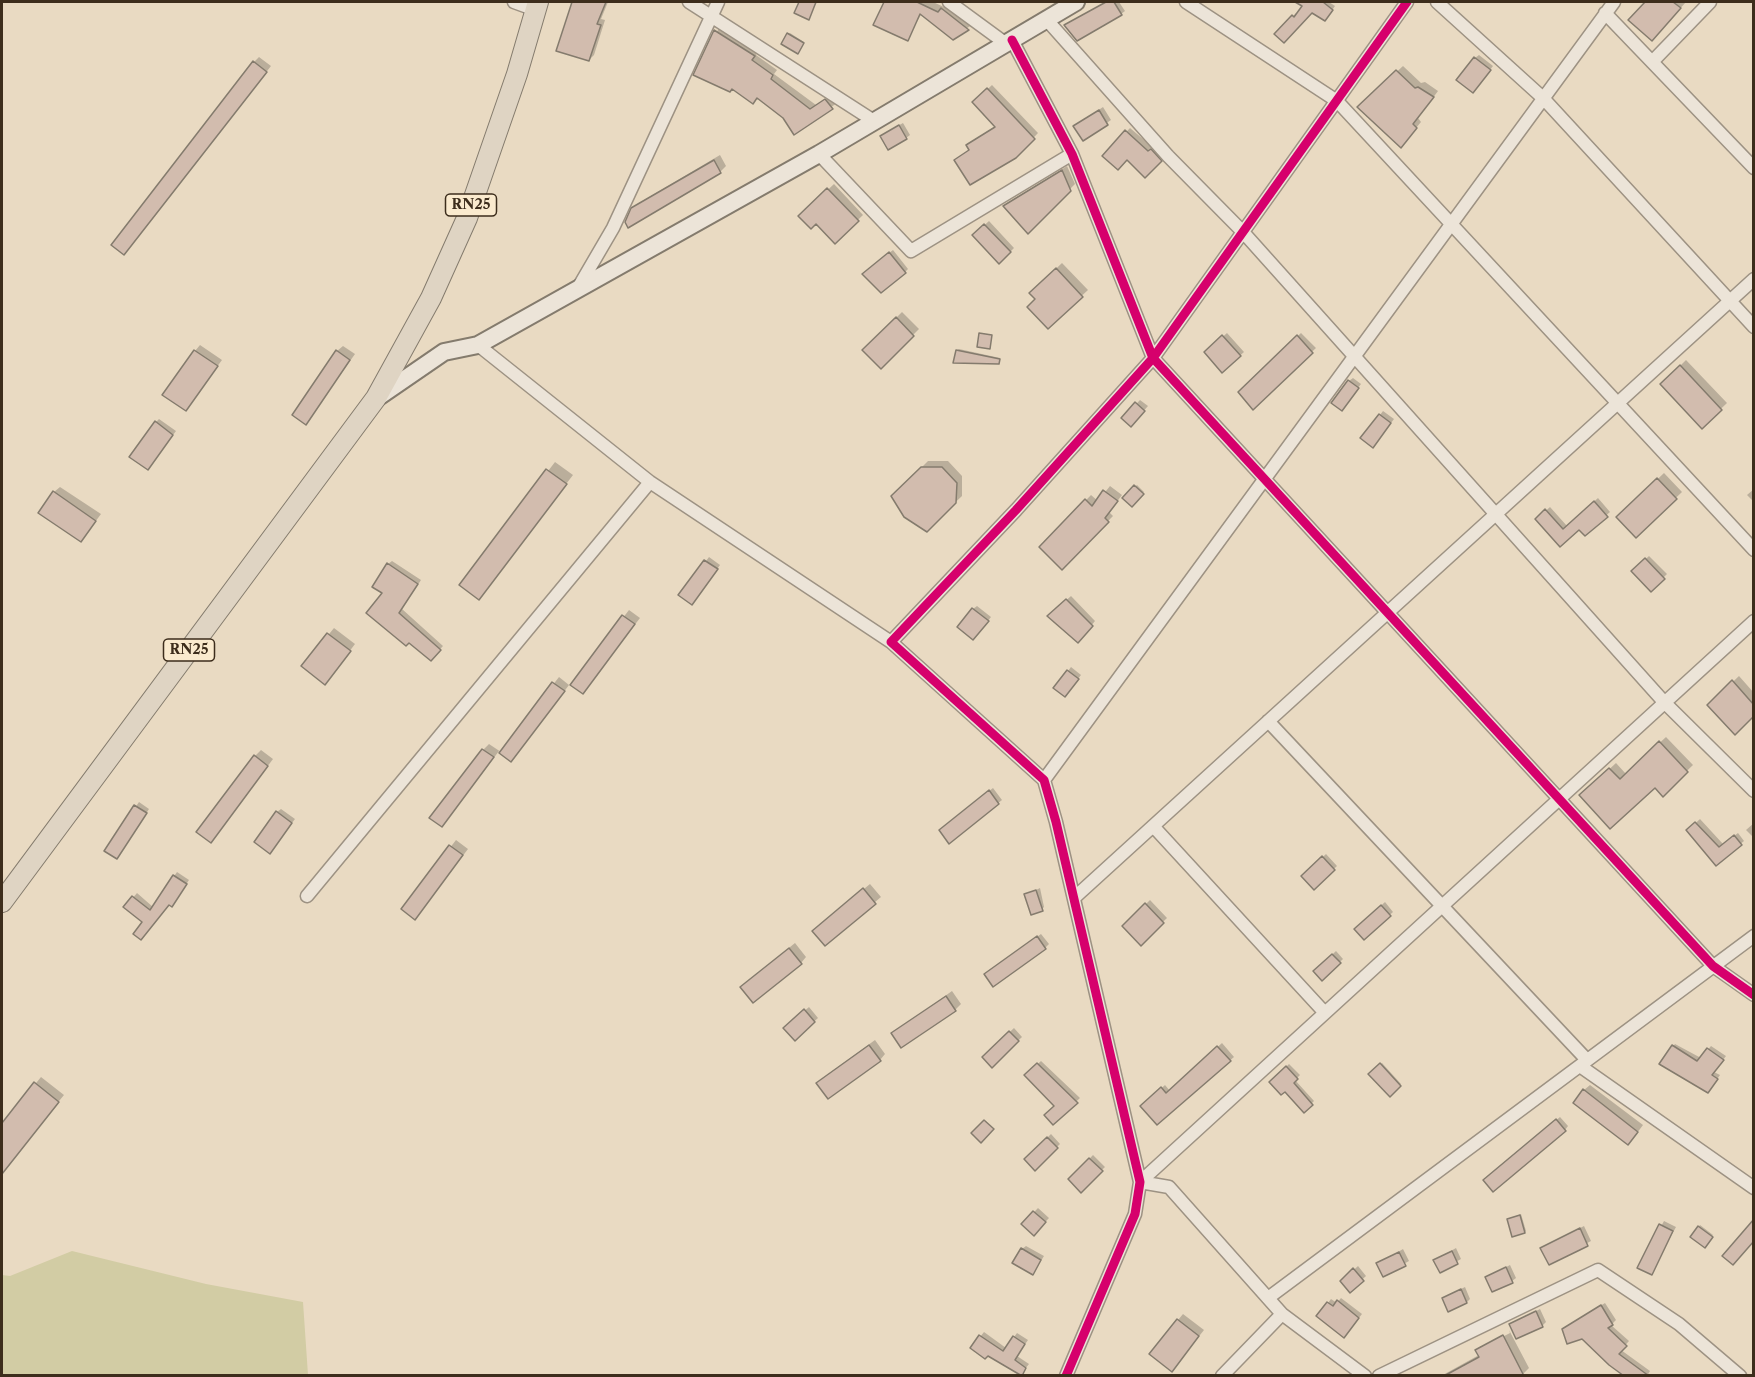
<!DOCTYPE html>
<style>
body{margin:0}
#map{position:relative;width:1755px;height:1377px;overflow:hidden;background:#e9dac2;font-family:"Libre Caslon Text",serif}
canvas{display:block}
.frame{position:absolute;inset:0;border:3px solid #3d2d1c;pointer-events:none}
</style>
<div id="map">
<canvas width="1755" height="1377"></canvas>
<div class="frame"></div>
</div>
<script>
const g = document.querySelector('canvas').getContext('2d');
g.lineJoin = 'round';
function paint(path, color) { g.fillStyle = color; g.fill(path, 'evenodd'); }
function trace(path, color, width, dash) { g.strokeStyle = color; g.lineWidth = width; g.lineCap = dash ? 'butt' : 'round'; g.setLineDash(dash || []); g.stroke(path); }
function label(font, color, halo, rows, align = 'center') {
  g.font = font + ' "Libre Caslon Text",serif'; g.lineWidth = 4.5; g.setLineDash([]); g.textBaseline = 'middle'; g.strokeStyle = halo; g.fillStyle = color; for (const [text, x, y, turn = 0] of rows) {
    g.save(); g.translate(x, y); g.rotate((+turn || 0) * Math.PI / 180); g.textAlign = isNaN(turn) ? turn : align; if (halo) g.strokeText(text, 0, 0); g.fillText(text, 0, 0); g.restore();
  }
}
const green = new Path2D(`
 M72 1251 206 1284 303 1302 308 1375H2V1275L10 1276Z`);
const shadow = new Path2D(`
 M584 2H608L601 19 605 20 594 55 589 60 579 12Z
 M800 2H817L808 18 795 13Z
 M886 2H933L944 7 947 4 973 24 953 38 922 13 907 39 875 25Z
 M1106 2H1119L1125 11 1121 14 1066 25Z
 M1306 2H1329L1335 6 1328 16 1312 11 1276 34 1296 13 1298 14Z
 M1647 2H1686L1658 33 1630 20Z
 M720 26 759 51 756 55 777 70 774 74 816 105 831 96 837 103 794 133 784 117 758 97 753 102 732 88 695 74Z
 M790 33 804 42 799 51 788 34Z
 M1479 55 1493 66 1476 88 1475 58Z
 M259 57 271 66 129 247 254 62Z
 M1403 66 1421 83 1425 82 1438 91 1418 118 1421 122 1406 140 1359 107Z
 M992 85 1038 133 1015 157 955 160 970 149 968 145 972 141 996 126 974 102Z
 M1103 107 1111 120 1083 139 1075 126Z
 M903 123 910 135 906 138 885 133Z
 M1130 128 1164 157 1145 176 1127 159 1104 156Z
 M720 155 726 166 720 172 629 226 632 209 639 203Z
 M1067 166 1075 184 1028 231 1005 207Z
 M834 184 863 215 835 242 816 222 800 216Z
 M989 221 1014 248 1000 262 974 235Z
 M893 250 908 269 905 272 867 270Z
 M1062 263 1088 290 1048 327 1037 299 1031 293Z
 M902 312 919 329 881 367 864 350Z
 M1227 333 1244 352 1223 371 1206 352Z
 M1301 333 1316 348 1253 407 1240 392Z
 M200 345 222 360 186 409 195 351Z
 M343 346 355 354 306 423 337 351Z
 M959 349 1000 358V361L957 350Z
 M1686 360 1727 403 1702 427 1662 384Z
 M1353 378 1361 384 1345 405 1349 381Z
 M1140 400 1148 406 1131 425 1123 418Z
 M1383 411 1394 419 1377 442 1380 415Z
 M159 419 176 431 151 465 156 422Z
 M928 461H948L962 476V496L926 530 893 496Z
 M555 462 573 475 479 598 461 584Z
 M1664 473 1682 492 1636 536 1618 517Z
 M1137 485 1144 492 1132 505 1124 497Z
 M1110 486 1122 495 1109 512 1113 516 1062 568 1041 547 1091 495 1098 501Z
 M60 487 101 514 81 541 54 492Z
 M1754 489V502L1747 495Z
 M1598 498 1610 512 1585 534 1579 528 1560 545 1537 519 1550 507 1567 526Z
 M1649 556 1667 574 1651 590 1633 571Z
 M709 557 720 565 696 599 681 595Z
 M392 561 421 580 402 609 443 646 431 659 384 593 388 564Z
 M1071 596 1095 621 1081 638 1049 616Z
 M977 606 991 617 977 635 973 609Z
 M629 610 640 618 583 692 572 684Z
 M334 628 355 644 330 677 303 666Z
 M1071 667 1081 675 1068 692V671Z
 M1739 676 1754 693V714L1709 705Z
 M559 677 569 685 517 754 511 760 499 751 447 820 431 818 483 750 489 744 501 752Z
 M1666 737 1693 765 1663 794 1655 786 1587 790 1616 763 1626 774Z
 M261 750 273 759 216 835 255 756Z
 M993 788 1002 800 950 841 944 827Z
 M139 802 149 809 120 854 106 851Z
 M281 809 295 819 273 848 277 812Z
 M1700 819 1723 844 1738 833 1744 841 1716 864 1688 830Z
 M1754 823V838L1746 830Z
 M456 840 468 849 420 912 403 909Z
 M1326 854 1337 866 1314 888 1303 876Z
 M177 872 189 880 175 901 144 921 125 907 137 893 153 907Z
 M870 884 881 897 825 944 820 925Z
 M1040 888 1044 907 1041 910 1026 895Z
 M1150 900 1167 918 1141 943 1124 926Z
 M1385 902 1393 912 1364 938 1356 929Z
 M1041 934 1049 944 1045 948 989 971Z
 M795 943 806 957 801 963 748 981Z
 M1336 951 1343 959 1322 979 1315 971Z
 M952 991 961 1004 955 1010 893 1033Z
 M809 1007 818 1018 795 1039 785 1028Z
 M1014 1028 1022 1037 992 1066 984 1057Z
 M875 1040 885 1054 880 1060 824 1077Z
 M1222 1043 1234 1057 1157 1123 1142 1106 1165 1085 1170 1091Z
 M1675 1044 1701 1058 1711 1046 1726 1056 1714 1072 1720 1075 1711 1088 1672 1048Z
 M1041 1061 1080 1098 1053 1123 1056 1106 1026 1075Z
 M1382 1063 1401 1084 1390 1095 1370 1074Z
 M1289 1064 1300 1075 1295 1080 1314 1101 1304 1111 1285 1090 1271 1082Z
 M41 1077 64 1095 6 1166 2 1162V1125Z
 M1590 1085 1643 1125 1634 1137 1584 1090Z
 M1560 1117 1568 1126 1565 1130 1489 1177Z
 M1051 1134 1060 1144 1035 1168 1026 1159Z
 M1093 1155 1105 1167 1081 1190 1070 1179Z
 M1038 1208 1049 1218 1034 1234 1023 1224Z
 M1521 1214 1526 1231 1525 1232 1508 1219Z
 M1664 1221 1676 1227 1651 1273 1639 1267Z
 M1700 1225 1713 1235 1705 1246 1692 1236Z
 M1584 1226 1591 1241 1550 1263 1542 1248Z
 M1026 1246 1044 1256 1033 1274 1022 1249Z
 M1456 1248 1461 1259 1440 1271 1435 1260Z
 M1403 1249 1409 1261 1384 1275 1378 1264Z
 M1510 1265 1516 1278 1512 1281 1487 1277Z
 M1358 1266 1366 1276 1350 1291 1342 1281Z
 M1465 1287 1470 1299 1467 1302 1443 1298Z
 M1341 1298 1362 1314 1347 1333 1318 1316 1331 1299 1337 1303Z
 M1605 1303 1616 1320 1611 1325 1629 1341 1621 1350 1650 1371 1647 1376 1567 1326Z
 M1540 1309 1546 1322 1542 1326 1511 1324Z
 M1183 1314 1204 1330 1177 1364 1178 1320Z
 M1509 1330 1529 1368 1523 1374 1441 1376 1479 1355 1477 1350 1481 1346V1348L1510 1333Z
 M984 1332 1006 1348 1017 1333 1028 1340 1017 1356 1029 1364 1020 1375 972 1347Z`);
const building = new Path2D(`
 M572 2H606L597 24 601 25 589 61 556 51Z
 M799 2H816L809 20 794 13Z
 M884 2H917L938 12 941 8 969 30 953 40 920 14 908 41 873 25Z
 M1106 2H1114L1122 15 1077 41 1064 25Z
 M1295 2H1323L1333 10 1325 21 1312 13 1284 43 1274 34 1292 15 1294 17 1302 6Z
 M1645 2H1673L1681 8 1652 41 1628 20Z
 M714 30 755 56 752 60 773 75 771 79 810 109 825 99 833 109 794 135 783 118 757 98 753 104 732 89 730 92 693 75Z
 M787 33 804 43 798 54 781 44Z
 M1474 57 1491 70 1473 93 1456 80Z
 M253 61 267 72 124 255 111 245Z
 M1396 70 1415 88 1418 87 1434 97 1413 124 1417 128 1401 148 1357 107Z
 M987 88 1035 139 1016 158 970 185 954 160 969 150 966 145 995 127 972 102Z
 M1099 110 1108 125 1083 141 1073 126Z
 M899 125 907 139 888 150 880 136Z
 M1125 130 1148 151 1151 149 1162 161 1145 178 1127 160 1118 170 1102 156Z
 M714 160 721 173 628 228 625 222 631 208Z
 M1062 170 1071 191 1028 234 1003 206Z
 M827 188 859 221 835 244 816 224 811 229 798 216Z
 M984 224 1011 252 999 264 972 235Z
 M889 252 906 273 881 293 862 274Z
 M1056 268 1083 297 1048 329 1027 307 1035 299 1029 293Z
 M896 317 914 336 881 369 862 350Z
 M979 333 992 335 990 349 977 347Z
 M1222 335 1241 356 1222 373 1204 352Z
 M1297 335 1313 353 1253 410 1238 392Z
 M194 350 218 366 186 411 162 395Z
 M336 350 350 360 306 425 292 415Z
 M956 350 1000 359 999 364 953 363Z
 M1680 365 1722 410 1702 429 1660 384Z
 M1348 380 1359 388 1342 411 1331 403Z
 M1135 402 1145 411 1131 427 1121 418Z
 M1379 414 1391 423 1373 448 1360 438Z
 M155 421 173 435 148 470 129 457Z
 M921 467H942L957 483 956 503 927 532 904 517 891 496Z
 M546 469 567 484 479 600 459 585Z
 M1657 478 1677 499 1636 538 1616 517Z
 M1134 485 1144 494 1132 507 1122 498Z
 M1103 490 1118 501 1105 518 1109 522 1062 570 1039 547 1085 499 1092 506Z
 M53 491 96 521 81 542 38 513Z
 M1594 501 1608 517 1585 536 1579 530 1560 547 1535 519 1545 509 1563 529Z
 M1645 558 1665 579 1651 592 1631 571Z
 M704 560 718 569 692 605 678 595Z
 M387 563 418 584 399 613 441 650 431 661 409 643 406 646 366 613 382 593 372 587Z
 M1066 599 1093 626 1078 643 1047 616Z
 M972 608 989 621 973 640 957 627Z
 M622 615 635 624 583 694 570 685Z
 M327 633 351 651 325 685 301 666Z
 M1067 670 1079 679 1065 697 1053 688Z
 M1732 680 1754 705V716L1735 735 1707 705Z
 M552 682 565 691 511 762 499 753Z
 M1659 741 1688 772 1663 797 1655 788 1610 829 1579 795 1609 768 1620 779Z
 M482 749 494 757 442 827 429 818Z
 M254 755 268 766 211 843 196 832Z
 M989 790 999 804 949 844 939 830Z
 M134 805 147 813 117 859 104 851Z
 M276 811 292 823 270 854 254 842Z
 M1695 822 1719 847 1734 835 1742 845 1716 866 1686 830Z
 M449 845 463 855 415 920 401 909Z
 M1322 856 1335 870 1314 890 1301 876Z
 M173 875 187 884 172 907 169 905 141 940 133 934 142 922 123 907 132 896 150 910Z
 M863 888 876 904 825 946 812 931Z
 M1036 890 1043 911 1031 915 1024 894Z
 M1145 903 1164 923 1141 946 1122 926Z
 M1381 905 1391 916 1364 940 1354 929Z
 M1037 936 1046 949 993 987 984 974Z
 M789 948 802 964 753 1003 740 987Z
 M1332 954 1341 963 1322 981 1313 971Z
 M946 996 956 1011 901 1048 891 1033Z
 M804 1009 815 1022 795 1041 783 1028Z
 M1009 1031 1019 1041 992 1068 982 1057Z
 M869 1045 881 1061 828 1099 816 1083Z
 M1672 1045 1697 1061 1707 1048 1724 1060 1712 1075 1718 1079 1708 1093 1659 1064Z
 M1217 1046 1231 1061 1157 1125 1140 1106 1161 1087 1166 1093Z
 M1037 1063 1078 1103 1053 1125 1044 1115 1054 1106 1024 1075Z
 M1380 1063 1401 1086 1390 1097 1368 1074Z
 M1286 1066 1298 1079 1294 1083 1313 1105 1304 1113 1285 1092 1281 1095 1269 1082Z
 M34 1082 59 1102 2 1174V1123Z
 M1583 1089 1638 1132 1628 1145 1573 1103Z
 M1556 1119 1566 1131 1493 1192 1483 1180Z
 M984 1120 994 1129 981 1143 971 1133Z
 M1047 1137 1058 1148 1035 1171 1024 1159Z
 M1089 1158 1103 1171 1081 1193 1068 1179Z
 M1033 1211 1046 1222 1034 1236 1021 1224Z
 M1520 1215 1525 1233 1512 1237 1507 1219Z
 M1754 1219V1241L1733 1265 1722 1256Z
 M1659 1224 1673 1231 1652 1275 1637 1268Z
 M1698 1226 1713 1237 1705 1248 1690 1237Z
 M1580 1228 1588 1246 1549 1265 1540 1248Z
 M1021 1248 1041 1260 1033 1275 1012 1263Z
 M1452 1251 1458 1264 1440 1273 1433 1260Z
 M1399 1252 1406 1266 1383 1277 1376 1263Z
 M1506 1267 1513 1283 1492 1292 1485 1277Z
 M1353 1268 1364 1281 1350 1293 1340 1281Z
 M1461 1289 1467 1303 1448 1312 1442 1298Z
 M1337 1300 1359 1318 1344 1338 1316 1316 1327 1302 1333 1306Z
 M1601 1305 1613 1325 1608 1328 1627 1346 1619 1354 1649 1376H1624L1609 1365 1582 1339 1567 1344 1562 1329Z
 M1536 1311 1543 1327 1516 1339 1509 1324Z
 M1177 1319 1199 1336 1172 1372 1149 1354Z
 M979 1335 1003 1351 1013 1336 1025 1344 1015 1360 1026 1368 1022 1376 988 1356 985 1359 970 1348Z
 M1503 1335 1524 1376H1444L1479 1357 1475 1350Z`);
const street = new Path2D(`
 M514 2 536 10
 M689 2 874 121
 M949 2 1005 43
 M1186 2 1337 101 1754 550
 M1437 2 1543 98 1754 327
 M1605 13 1754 168
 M1046 19 1168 156 1243 232 1664 702 1754 791
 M1012 40 1072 154 1153 358 1713 966 1754 995
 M1652 62 1710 2
 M819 154 911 251 1072 154
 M578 288 613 228 718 2
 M478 345 650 482 891 642
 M1268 721 1587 1060
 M1044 780 1614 2
 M1153 826 1325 1013
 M307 896 650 482
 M1074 898 1754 279
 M1580 1066 1754 1188
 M1140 1182 1754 621
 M1140 1182 1169 1187 1282 1314 1365 1376
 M1268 1298 1754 936
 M1066 1376 1135 1214 1140 1182 1056 822 1044 780 891 642 1016 510 1153 358 1407 2
 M1222 1376 1282 1314
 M1379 1376 1598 1270 1679 1324 1740 1376`);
const secondary = new Path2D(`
 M377 398 444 352 478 345 819 154 1076 2`);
const primary = new Path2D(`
 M2 902 376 398 431 298 467 218 517 74 538 2`);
const cycleway = new Path2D(`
 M1012 40 1072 154 1153 358 1713 966 1754 995
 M1066 1376 1135 1214 1140 1182 1056 822 1044 780 891 642 1016 510 1153 358 1407 2`);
const shields = [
 [471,205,51],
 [189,650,51]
];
const shieldNames = [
 ["RN25",471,205],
 ["RN25",189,650]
];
paint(green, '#d2cca4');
paint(shadow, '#0003');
paint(building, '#d2bcae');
trace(building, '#847b6d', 1.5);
trace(street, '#9d9283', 15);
trace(secondary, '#847b6d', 20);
trace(primary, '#847b6d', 22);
trace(street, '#ece4d8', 12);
trace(secondary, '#ece4d8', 16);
trace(primary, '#dfd4c3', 20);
trace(cycleway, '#d6006c', 9);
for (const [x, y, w] of shields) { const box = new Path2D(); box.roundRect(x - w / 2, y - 11, w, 22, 4.5); g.fillStyle = '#faeace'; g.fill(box); trace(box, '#3d2d1c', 1.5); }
label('bold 14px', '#3d2d1c', null, shieldNames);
</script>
